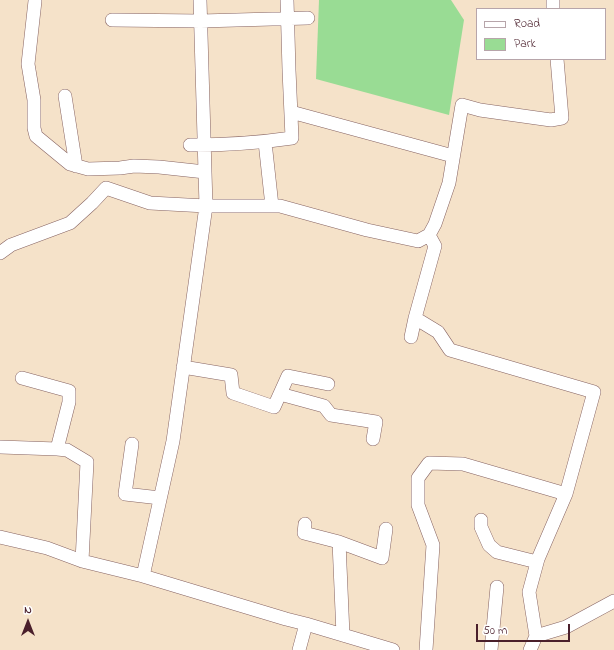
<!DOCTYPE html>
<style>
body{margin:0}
#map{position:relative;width:614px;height:650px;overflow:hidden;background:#f5e2c9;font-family:"Indie Flower",sans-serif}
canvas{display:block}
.legend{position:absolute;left:476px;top:8px;width:130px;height:52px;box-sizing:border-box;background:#fff;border:1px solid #b7a5aa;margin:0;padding:5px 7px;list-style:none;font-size:12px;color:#4a1f2b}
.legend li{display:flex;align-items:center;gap:8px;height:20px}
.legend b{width:20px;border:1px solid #b7a5aa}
.north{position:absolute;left:8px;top:602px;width:40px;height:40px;-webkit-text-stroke:3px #fff;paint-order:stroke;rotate:0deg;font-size:11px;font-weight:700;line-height:16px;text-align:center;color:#4a1f2b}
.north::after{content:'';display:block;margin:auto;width:14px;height:18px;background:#4a1f2b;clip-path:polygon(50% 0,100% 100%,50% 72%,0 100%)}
.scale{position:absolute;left:476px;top:624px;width:94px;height:18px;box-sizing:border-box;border:2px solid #4a1f2b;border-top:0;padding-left:5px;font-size:12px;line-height:14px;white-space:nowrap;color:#4a1f2b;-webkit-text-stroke:3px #fff;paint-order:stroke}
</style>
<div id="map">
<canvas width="614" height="650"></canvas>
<ul class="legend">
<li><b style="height:5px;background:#fff"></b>Road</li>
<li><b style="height:11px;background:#99dc94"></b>Park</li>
</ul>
<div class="north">N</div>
<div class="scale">50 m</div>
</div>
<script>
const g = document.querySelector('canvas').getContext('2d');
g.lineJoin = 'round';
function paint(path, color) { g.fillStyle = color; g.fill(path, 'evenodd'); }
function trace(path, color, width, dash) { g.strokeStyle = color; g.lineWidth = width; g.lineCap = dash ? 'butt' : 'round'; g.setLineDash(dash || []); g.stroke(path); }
const green = new Path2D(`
 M319 0H451L464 20 449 115 316 79Z`);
const minor = new Path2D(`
 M553 0V9
 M35 1 28 64 34 100V128L36 136 70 164 88 169 120 168 134 166 159 167 205 172
 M112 20 201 21 308 18
 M65 96 76 166
 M291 112 453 156
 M265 142 272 206
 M190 145C224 145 258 143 292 138L289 70 287 0
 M0 253 11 245 70 223 92 203 106 188 150 203 206 206H280L367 230 418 241 429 235 435 224 449 183 462 105 480 110 551 120 562 118 557 59
 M415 318 438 332 450 350 594 392 566 494 538 559 529 592 536 636
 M411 337 415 318 435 246 429 235
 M183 367 231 375 233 393 274 407 288 376 328 384
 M22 378 69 391V402L57 449 67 450 87 462 82 561
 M280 394 324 406 331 415 376 422 373 439
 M132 444 125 494 160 498
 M0 447 57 449
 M481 520V527L489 545 497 552 537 562
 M305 524 304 533 339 542 382 558 386 529
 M0 537 47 548 82 561 143 576 286 619 306 624 393 650
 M339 542 343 635
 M143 576 173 441 206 206 200 0
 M299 650 306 624
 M426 650 433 545 418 505V478L429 463 463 464 566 494
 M491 650 497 587
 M530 650 536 636 566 627 614 601`);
paint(green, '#99dc94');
trace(minor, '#866362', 14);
trace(minor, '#fff', 13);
</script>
